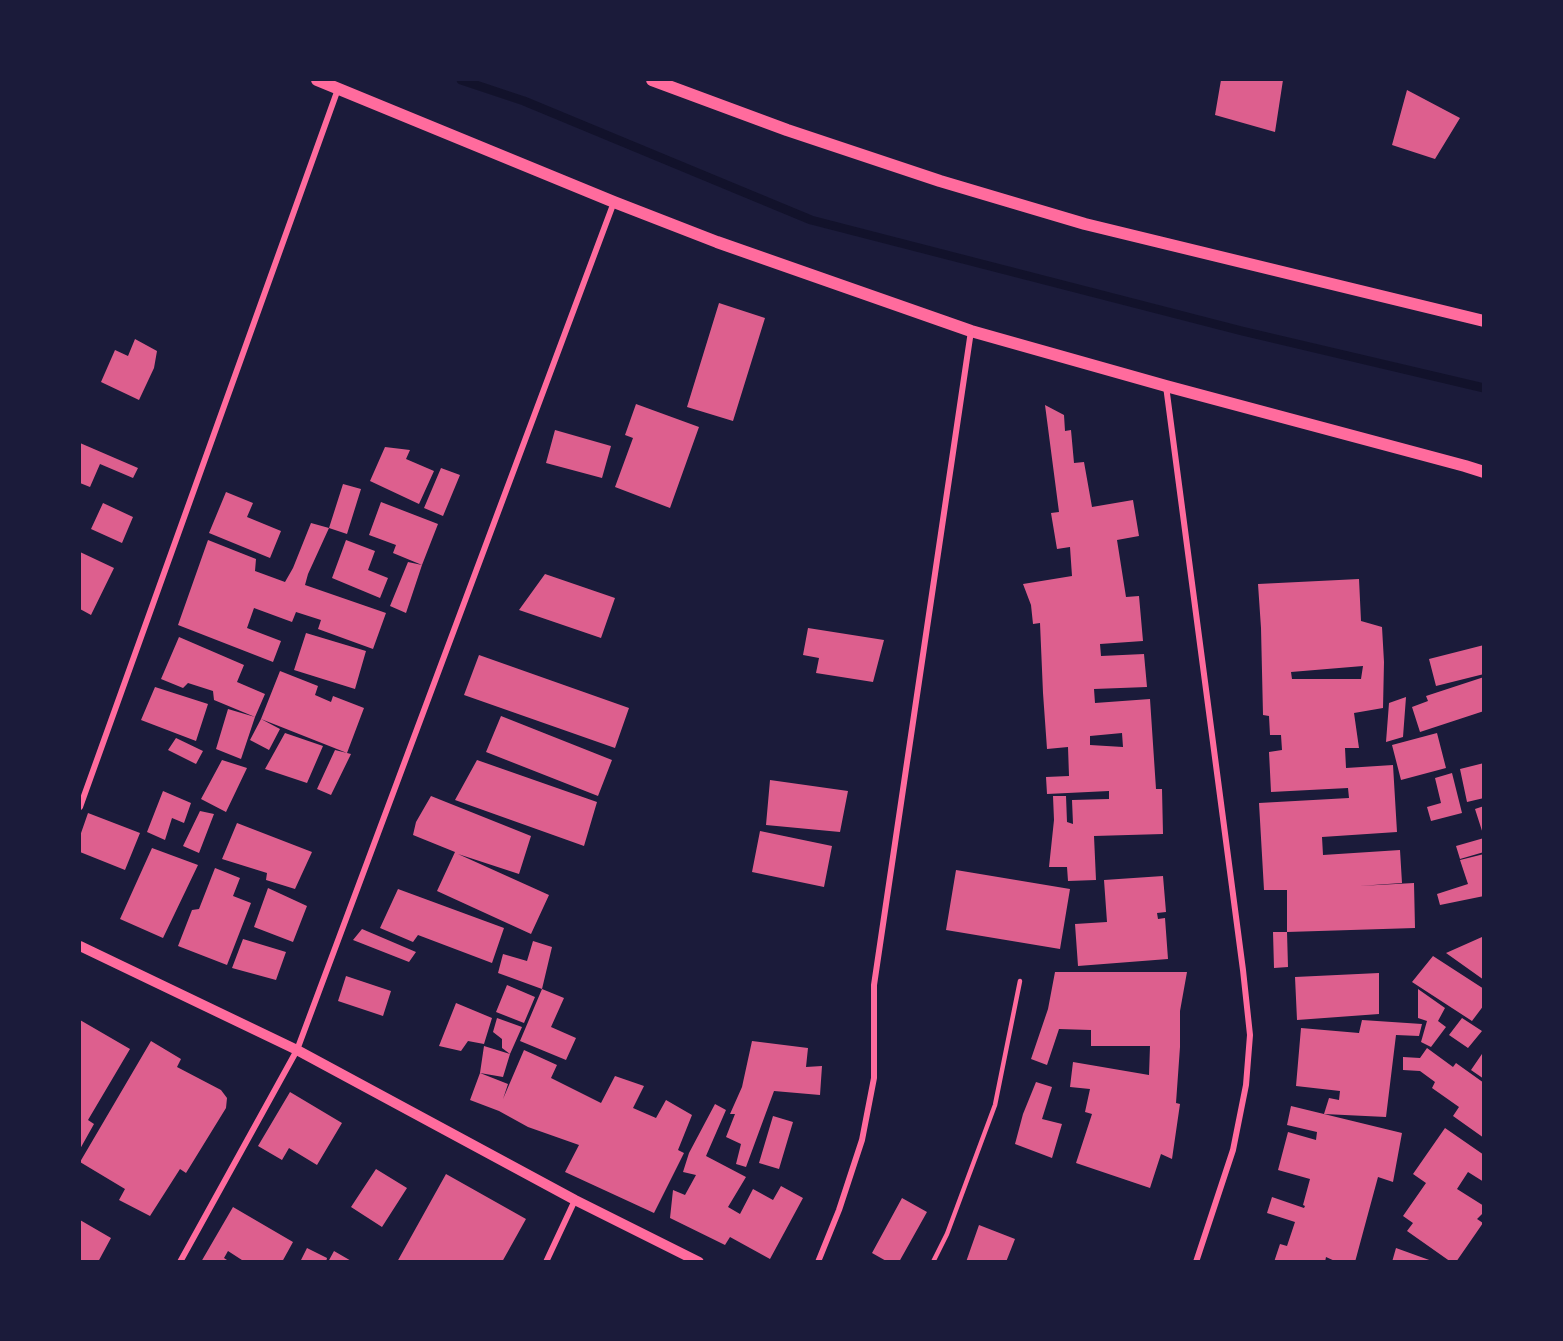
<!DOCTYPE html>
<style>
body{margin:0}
#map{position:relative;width:1563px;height:1341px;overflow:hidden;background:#1b1b3a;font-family:"Playfair Display",serif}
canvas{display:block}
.frame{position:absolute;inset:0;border:81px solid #1b1b3a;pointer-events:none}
</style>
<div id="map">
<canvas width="1563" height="1341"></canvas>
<div class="frame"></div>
</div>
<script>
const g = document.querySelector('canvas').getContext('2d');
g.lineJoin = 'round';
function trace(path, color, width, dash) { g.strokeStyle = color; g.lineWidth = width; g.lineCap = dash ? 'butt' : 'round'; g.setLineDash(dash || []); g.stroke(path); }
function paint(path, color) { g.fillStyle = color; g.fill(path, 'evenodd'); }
const stream = new Path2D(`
 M461 80 524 101 811 220 1242 331 1484 388`);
const building = new Path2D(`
 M1221 80H1283L1275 132 1215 115Z
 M1407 90 1460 118 1435 159 1392 145Z
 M719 303 765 318 733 421 687 407Z
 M135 339 157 351 154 368 139 400 101 382 115 350 128 356Z
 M636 404 699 427 670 508 615 487 633 438 625 435Z
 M1045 405 1064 415 1065 431 1071 430 1074 463 1084 462 1092 507 1133 500 1139 536 1117 540 1126 597 1139 596 1143 641 1100 644 1101 656 1144 654 1147 687 1094 689 1095 703 1150 699 1156 789H1162L1163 834 1094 836 1096 880 1068 881 1067 867H1049L1054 820 1053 796H1066L1067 822 1073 824 1072 800 1109 799V791L1047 794 1046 777 1069 776 1068 747 1047 749 1043 693 1040 623 1033 624 1031 605 1023 584 1072 576 1070 547 1057 549 1051 513 1059 512ZM1122 733 1123 747 1090 745V736Z
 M555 430 611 446 602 478 546 463Z
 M80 443 138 468 133 478 100 464 90 487 80 483Z
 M385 447 410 450 406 459 434 471 419 504 370 481Z
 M441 468 460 475 443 516 424 508Z
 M343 484 361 489 347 534 329 528Z
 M226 492 253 503 247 517 281 531 270 558 209 533Z
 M381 502 438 524 422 565 406 613 390 606 408 562 422 565 393 553 396 545 369 535Z
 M103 503 133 517 122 543 91 529Z
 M311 523 329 528 308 574 305 585 386 613 373 649 318 629 321 620 296 612 292 622 254 608 247 628 281 641 273 662 178 625 208 540 256 559 255 571 285 582 293 568Z
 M346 540 375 551 368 570 388 578 380 598 332 578Z
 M80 552 114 568 91 615 80 609Z
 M545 574 615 598 601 638 519 610Z
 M1359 579 1361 621 1382 627 1384 662 1383 708 1354 713 1359 748H1345L1346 768 1393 765 1397 832 1322 837 1323 855 1400 850 1402 883 1359 886 1414 883 1415 928 1287 932V890H1264L1259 803 1349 798 1348 788 1271 792 1269 752 1282 750 1281 735H1270L1269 716 1263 715 1261 628 1258 584ZM1363 666 1361 679H1292L1291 672Z
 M808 628 884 640 873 682 816 673 819 658 803 655Z
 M306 633 366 651 355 689 294 670Z
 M179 637 244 665 237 682 265 694 255 717 214 700 213 691 188 683 183 688 161 679Z
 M1484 645V674L1436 686 1429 659Z
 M479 655 629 708 615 748 464 695Z
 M280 671 318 686 315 695 331 702 333 696 364 708 347 753 261 719Z
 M1484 677V711L1420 732 1412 707 1428 701 1426 696Z
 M155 687 208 704 196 741 141 720Z
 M1406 697 1403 737 1386 742 1389 703Z
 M228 709 255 717 241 759 216 749Z
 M501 716 612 760 598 796 486 752Z
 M261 719 280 729 269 750 250 740Z
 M285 733 323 746 307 783 265 769Z
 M1437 733 1446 768 1401 780 1392 745Z
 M176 738 203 751 196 764 168 750Z
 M335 750 351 754 331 795 317 789Z
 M222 760 247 768 226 812 201 799Z
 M477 760 597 802 584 846 455 800Z
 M1484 763V798L1467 802 1460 769Z
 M1452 773 1462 813 1431 821 1427 807 1441 803 1435 778Z
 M770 780 848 791 840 832 766 825Z
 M163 791 191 803 184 823 172 818 165 840 147 832Z
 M431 796 531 836 519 874 458 854 549 895 531 934 437 891 455 852 413 835 416 822Z
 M1484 806V834H1483L1475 809Z
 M200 811 214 814 199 853 183 846Z
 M88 813 140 833 125 870 80 852V836Z
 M237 823 312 852 295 889 266 880 267 873 222 859Z
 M760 831 832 846 824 887 752 872Z
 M1484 838V852L1460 859 1456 846Z
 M152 848 198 865 163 938 120 919Z
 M1484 854V896L1440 905 1437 894 1468 884 1460 860Z
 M215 868 240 878 233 896 251 903 227 965 178 946 192 910 199 909Z
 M956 870 1070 889 1060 949 946 930Z
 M1163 876 1166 912 1157 913 1158 919 1165 918 1168 959 1078 966 1075 924 1107 922 1104 880Z
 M268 888 307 906 293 942 254 927Z
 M398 889 504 928 492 963 418 935 413 942 380 928Z
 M362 929 416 952 409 962 353 940Z
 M1273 932H1287L1288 967 1274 968Z
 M1482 937 1484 939V980L1446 953Z
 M243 939 286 952 276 980 232 968Z
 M533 941 552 947 542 989 564 998 551 1027 576 1038 566 1060 520 1041 542 989 498 973 503 954 527 961Z
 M1433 956 1484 989V1005L1472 1021 1412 982Z
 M1055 972H1187L1180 1011V1047L1176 1103 1180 1104 1172 1159 1161 1154 1150 1188 1076 1163 1092 1114 1085 1112 1090 1089 1070 1087 1073 1062 1149 1075 1150 1046H1091V1030L1059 1029 1047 1065 1031 1059 1048 1009Z
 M1379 973V1014L1297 1020 1295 977Z
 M346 976 391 991 383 1016 338 1001Z
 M507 985 535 997 524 1023 496 1012Z
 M1418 989 1445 1008 1438 1021 1446 1027 1431 1047 1421 1042 1427 1021 1418 1018Z
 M456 1003 492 1018 484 1044 468 1041 461 1051 439 1046Z
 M497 1018 522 1027 510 1054 503 1077 480 1073 484 1046 510 1054 502 1048V1039L493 1032Z
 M1462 1018 1482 1031 1468 1048 1449 1035Z
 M80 1020 130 1049 88 1120 94 1124 80 1149Z
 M1362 1020 1422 1024 1419 1036 1396 1035 1386 1117 1324 1114 1329 1098 1339 1100 1340 1091 1296 1086 1301 1028 1359 1033Z
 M151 1041 181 1059 177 1067 221 1090 227 1098 226 1108 186 1173 180 1169 150 1216 119 1200 125 1189 80 1162Z
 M752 1041 808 1048 806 1067 822 1066 820 1095 774 1091 746 1167 736 1164 741 1144 726 1137 735 1114H730L742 1087Z
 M1427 1048 1453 1067 1456 1063 1484 1083V1138L1453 1116 1459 1107 1432 1088 1435 1082 1420 1071 1403 1070V1057L1420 1058Z
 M524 1050 557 1065 551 1078 601 1103 615 1076 644 1086 633 1108 656 1118 666 1100 692 1115 678 1150 684 1153 654 1213 565 1172 579 1145 528 1127 499 1111 470 1100 480 1073 508 1084 503 1099Z
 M1484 1051V1079L1471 1070Z
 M1036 1082 1052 1087 1042 1119 1062 1124 1052 1158 1015 1144 1023 1114Z
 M290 1092 342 1123 317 1165 289 1148 282 1160 258 1146Z
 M715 1104 726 1110 706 1156 746 1177 728 1207 740 1214 753 1189 773 1200 781 1186 803 1198 770 1259 730 1237 725 1245 670 1218 673 1190 685 1195 696 1175 683 1172 689 1153Z
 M1291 1106 1402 1133 1393 1182 1378 1177 1355 1262H1337L1326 1257 1325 1262H1274L1280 1244 1287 1246 1295 1222 1267 1213 1272 1197 1304 1208 1305 1206 1303 1205 1310 1179 1278 1170 1288 1132 1316 1140 1317 1132 1287 1125Z
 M773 1116 793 1122 779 1169 759 1163Z
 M1445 1128 1484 1155V1182L1468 1172 1457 1189 1484 1206V1212L1477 1219 1483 1223 1456 1262H1451L1407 1231 1413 1223 1403 1216 1426 1183 1413 1174Z
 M376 1169 407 1188 382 1227 351 1207Z
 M446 1174 526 1219 502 1262H397Z
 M902 1198 927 1212 899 1262H888L872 1253Z
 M233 1207 293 1242 282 1262H245L228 1251 224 1258 230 1262H201Z
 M80 1220 111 1238 98 1262H80Z
 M979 1225 1015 1239 1006 1262H966Z
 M307 1248 327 1258 326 1262H300Z
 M1396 1248 1432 1261V1262H1392Z
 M334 1251 353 1262H328Z`);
const service = new Path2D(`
 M933 1262 947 1234 995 1105 1020 981`);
const minor = new Path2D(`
 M1166 386 1243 970 1250 1035 1246 1085 1233 1150 1196 1262
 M80 807 338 89
 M180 1262 297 1050 614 202
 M546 1262 575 1200
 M818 1262 839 1210 862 1140 874 1078V985L971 331`);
const tertiary = new Path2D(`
 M80 946 297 1050 575 1200 699 1262`);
const secondary = new Path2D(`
 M317 80 614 202 717 242 971 331 1166 386 1465 466 1484 472
 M652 80 787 130 940 181 1085 224 1484 321`);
trace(stream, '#12122b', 9);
paint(building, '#dd5f8e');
trace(service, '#ff6b9d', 4.5);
trace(minor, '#ff6b9d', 6);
trace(tertiary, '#ff6b9d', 10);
trace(secondary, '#ff6b9d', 12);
</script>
